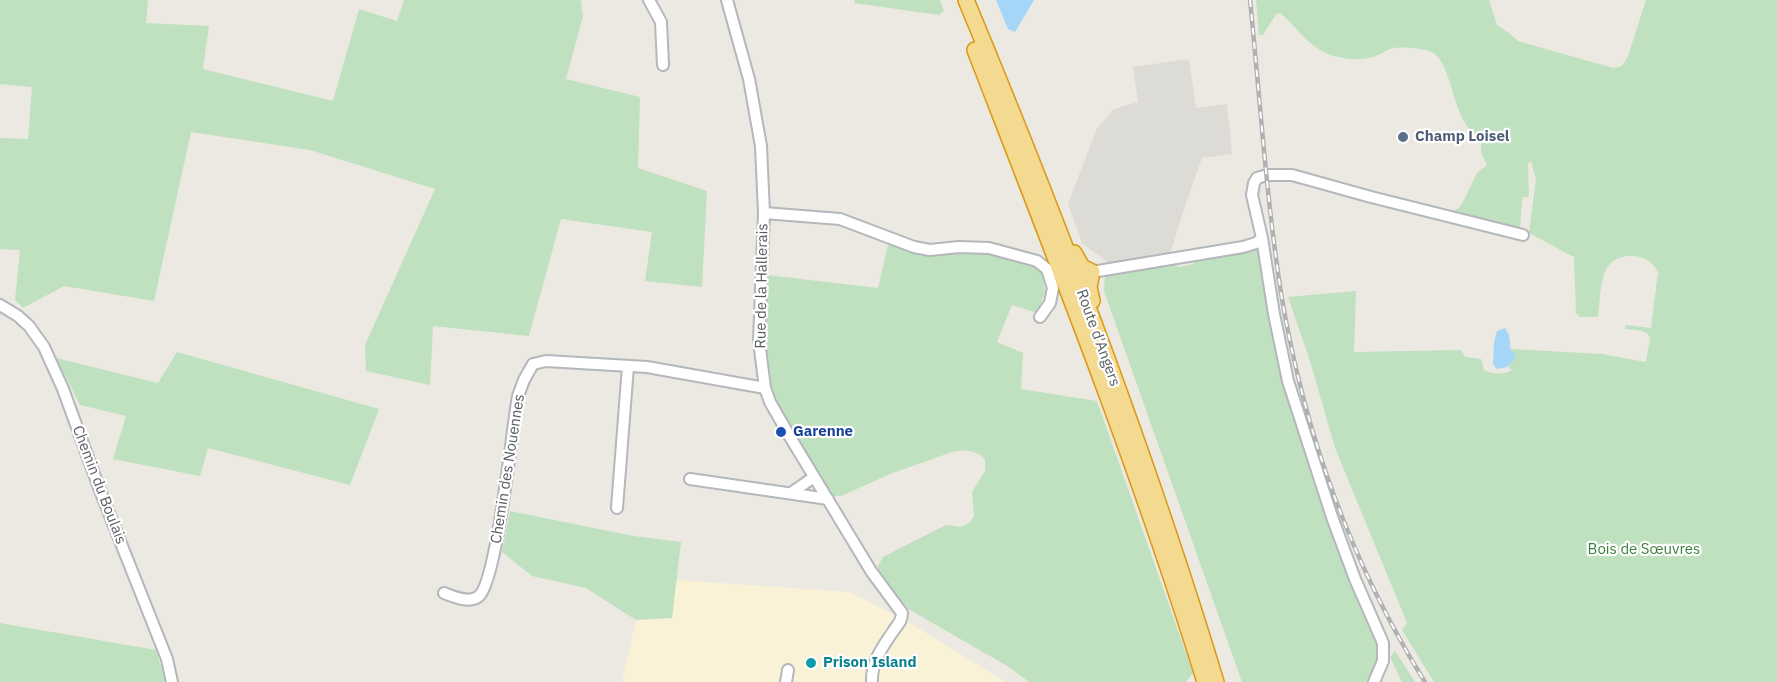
<!DOCTYPE html>
<meta charset="utf-8">
<style>
body{margin:0}
canvas{display:block;background:#ebe9e1}
</style>
<canvas width="1777" height="682"></canvas>
<script>
const g = document.querySelector('canvas').getContext('2d');
g.lineJoin = 'round';
function paint(path, color) { g.fillStyle = color; g.fill(path, 'evenodd'); }
function trace(path, color, width, dash) { g.strokeStyle = color; g.lineWidth = width; g.lineCap = dash ? 'butt' : 'round'; g.setLineDash(dash || []); g.stroke(path); }
function label(font, color, halo, rows, align = 'center') {
  g.font = font + ' "IBM Plex Sans",sans-serif'; g.lineWidth = 4.5; g.setLineDash([]); g.textBaseline = 'middle'; g.strokeStyle = halo; g.fillStyle = color; for (const [text, x, y, turn = 0] of rows) {
    g.save(); g.translate(x, y); g.rotate((+turn || 0) * Math.PI / 180); g.textAlign = isNaN(turn) ? turn : align; if (halo) g.strokeText(text, 0, 0); g.fillText(text, 0, 0); g.restore();
  }
}
const commercial = new Path2D(`
 M676 580 850 592 913 625 1006 682H622L636 620 672 618Z`);
const industrial = new Path2D(`
 M1189 59 1196 108 1227 104 1232 154 1202 158 1184 209 1170 254 1110 264 1082 243 1068 204 1097 128 1114 109 1138 102 1133 67Z`);
const green = new Path2D(`
 M0 0H148L146 23 209 26 203 69 333 101 359 9 397 21 404 0H581L583 16 566 79 640 97 638 168 707 191 702 287 645 281 652 232 561 219 529 336 433 326 430 385 366 371 365 345 435 189 310 150 191 132 154 301 64 286 23 308 15 300 20 250 0 249V138L28 139 32 87 0 84Z
 M855 0H940L944 11 939 15 854 3Z
 M1256 0H1489L1497 25 1509 33 1518 41 1613 68 1622 66 1628 56 1646 0H1777V682H1434L1402 630 1407 623 1335 448 1310 361 1288 297 1356 291 1354 352 1461 350 1465 357 1481 359 1484 370C1491 374 1505 375 1512 370L1509 368 1510 350 1512 349 1602 354 1646 362 1650 338C1647 329 1634 330 1625 329L1626 325 1651 328 1658 272C1653 262 1643 256 1632 256 1597 255 1602 291 1598 317H1580L1576 313 1574 257 1529 233 1536 179 1531 161 1528 164 1529 197H1523L1522 201 1520 228 1516 230 1487 224 1461 226 1450 221 1451 213 1461 206 1477 173 1487 165 1481 152V143C1473 133 1464 125 1460 113 1453 98 1448 65 1435 54 1427 48 1400 46 1390 49 1386 50 1382 54 1378 55 1368 60 1349 60 1338 57 1312 52 1299 29 1280 13L1276 14 1263 35H1259Z
 M888 245 927 255 978 252 1036 266 1043 275 1045 293 1037 313 1012 305 997 342 1023 353 1021 389 1097 401 1193 673 1186 682H1029L1009 667 910 610 892 592 879 574 878 566 883 557 946 525 961 527 969 523 974 516 972 492 985 471V459C976 450 964 449 952 452L890 474 841 496H833L779 407 770 382 764 347 767 275 878 288Z
 M1260 246C1268 291 1275 336 1285 381 1298 443 1321 505 1344 564 1353 585 1378 629 1378 648 1379 661 1372 671 1366 682H1242L1104 291 1105 277 1169 261 1179 267 1193 264 1201 256Z
 M177 352 379 409 350 485 208 448 200 476 113 459 126 416 80 405 56 358 158 383Z
 M510 511 633 536 681 542 672 618 636 620 586 588 532 576 502 552Z
 M0 623 156 650 166 682H0Z
 M1395 651 1415 682H1402L1390 657Z`);
const water = new Path2D(`
 M996 0H1034L1015 32 1008 29Z
 M1505 328 1509 335 1511 351 1515 353V358L1507 367 1497 369 1493 364 1494 343 1497 331Z`);
const minor = new Path2D(`
 M649 0 661 22 663 65
 M727 0 749 79 761 146 764 213 759 341 765 388 770 402 790 437 871 571 902 613C902 621 898 624 894 630 883 646 871 662 872 682
 M764 213 840 219 914 247 930 250 959 247 989 248 1037 261 1047 269 1053 288 1050 303 1040 317
 M1262 238 1274 314 1288 381 1332 517 1355 579 1383 643V661L1374 682
 M1092 272 1243 247 1256 243 1262 238 1252 195 1254 183 1257 178 1267 175H1292L1371 197 1523 235
 M0 305 18 316 29 326 44 347 63 389 101 493 167 659 172 682
 M690 479 828 499
 M791 493 814 477
 M617 508 628 366
 M444 593C454 597 470 604 479 596 497 580 512 429 518 396L524 380 533 364 546 361 647 367 765 388
 M786 682 788 670`);
const highway = new Path2D(`
 M966 0C1059 223 1146 451 1216 682
 M975 50C1056 259 1139 468 1205 682
 M1074 253 1082 267 1092 272 1089 287 1092 301`);
const rail = new Path2D(`
 M1250 0C1260 98 1266 196 1281 293 1304 432 1351 563 1425 682`);
const markers = [
 [1403,137,6,"#5c6f8a"],
 [781,432,6,"#1a4fb4"],
 [811,663,6,"#0f9aa8"]
];
const serviceNames = [
 ["Champ Loisel",1415,137]
];
const streetNames = [
 ["Rue de la Hallerais",762,286,-89],
 ["Route d'Angers",1098,338,70],
 ["Chemin des Nouennes",508,469,-81],
 ["Chemin du Boulais",99,485,69]
];
const transitNames = [
 ["Garenne",793,432]
];
const parkNames = [
 ["Bois de Sœuvres",1644,550]
];
const cultureNames = [
 ["Prison Island",823,663]
];
paint(commercial, '#faf2d7');
paint(industrial, '#dddbd6');
paint(green, '#bfe1bf');
paint(water, '#a5d5f7');
trace(minor, '#b4b7bb', 14);
trace(highway, '#da9912', 18);
trace(minor, '#fff', 10);
trace(highway, '#f4d990', 15);
trace(rail, '#b0b1b1', 4.5);
trace(rail, '#fff', 2, [7]);
for (const [x, y, r, color] of markers) { const dot = new Path2D(); dot.arc(x, y, r, 0, 2 * Math.PI); g.fillStyle = color; g.fill(dot); trace(dot, '#fff', 2); }
label('bold 15px', '#4e5e75', '#fff', serviceNames, 'left');
label('15px', '#5a5d61', '#fff', streetNames);
label('bold 15px', '#164399', '#fff', transitNames, 'left');
label('15px', '#3b7f3d', '#fff', parkNames);
label('bold 15px', '#0d838f', '#fff', cultureNames, 'left');
</script>
